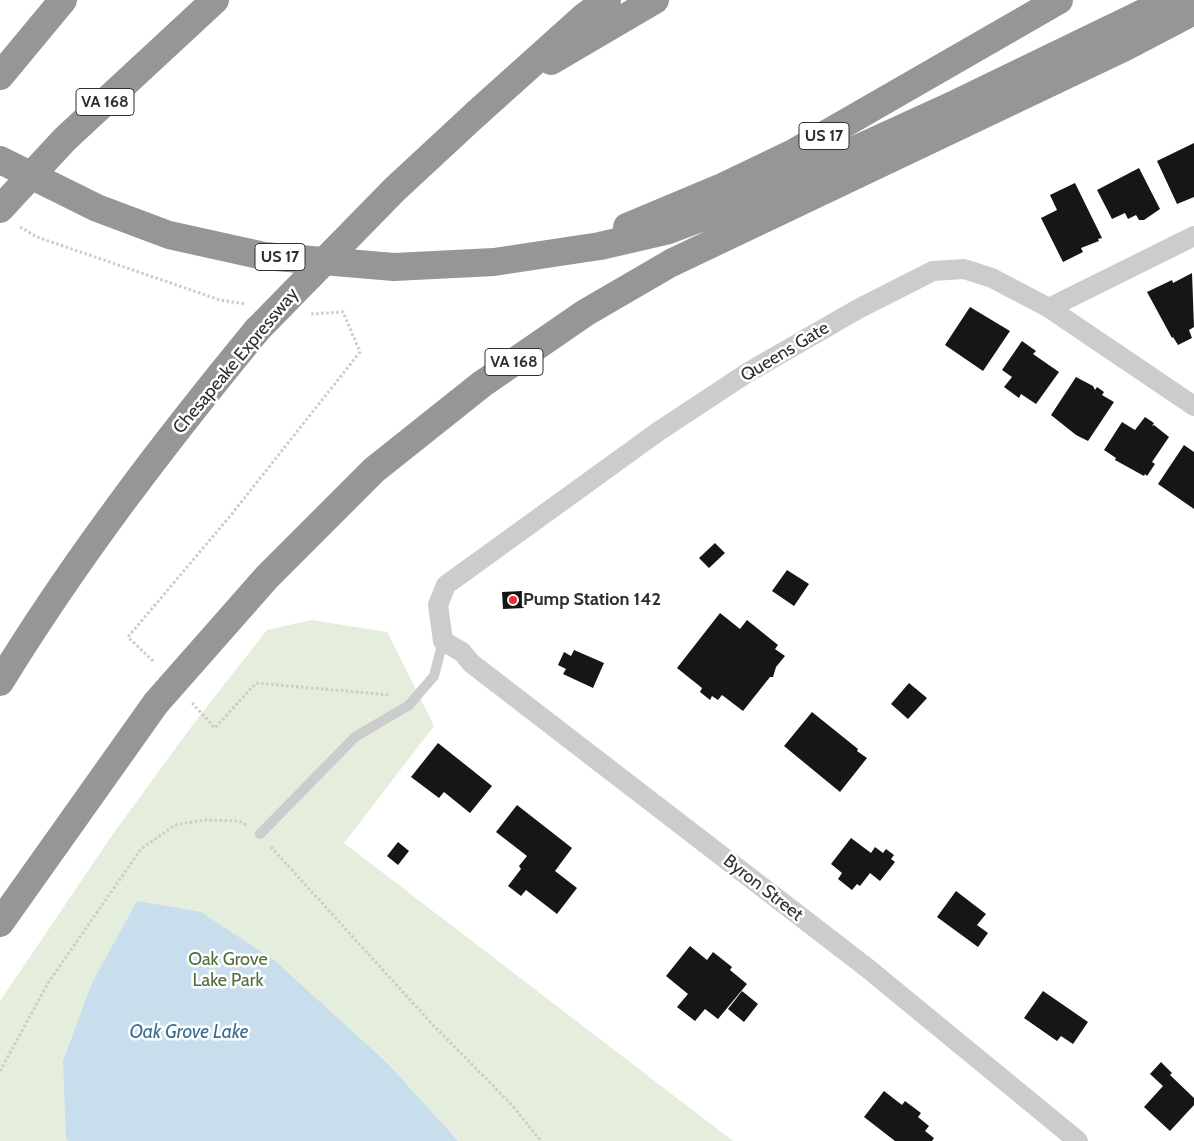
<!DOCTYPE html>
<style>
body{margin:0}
canvas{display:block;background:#fff}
</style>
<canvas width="1194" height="1141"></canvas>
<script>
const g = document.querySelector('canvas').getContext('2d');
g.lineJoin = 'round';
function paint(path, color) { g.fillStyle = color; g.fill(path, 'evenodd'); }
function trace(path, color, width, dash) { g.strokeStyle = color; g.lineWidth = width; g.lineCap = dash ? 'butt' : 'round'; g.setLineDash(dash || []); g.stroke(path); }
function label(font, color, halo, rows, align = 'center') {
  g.font = font + ' Cabin,sans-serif'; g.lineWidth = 5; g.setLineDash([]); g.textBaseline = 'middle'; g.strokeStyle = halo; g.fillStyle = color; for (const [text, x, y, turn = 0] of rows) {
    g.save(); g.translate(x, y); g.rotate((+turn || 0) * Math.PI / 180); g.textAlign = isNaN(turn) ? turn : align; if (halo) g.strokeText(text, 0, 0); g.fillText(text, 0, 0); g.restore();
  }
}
const green = new Path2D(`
 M312 620 387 632 434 726 344 843 733 1141H0V1001L113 834 194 723 267 630Z`);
const water = new Path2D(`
 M137 901 201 912 275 961 387 1063 458 1141H69L66 1138 63 1061 92 983Z`);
const building = new Path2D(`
 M1194 143V197L1177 204 1157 161Z
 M1139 168 1160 209 1144 220H1139L1136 215 1128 219 1125 213 1112 219 1097 190Z
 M1075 183 1102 238 1098 239 1099 241 1081 248 1083 252 1063 262 1041 218 1057 210 1050 195Z
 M1192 273 1194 327 1189 330 1192 338 1178 345 1173 337 1172 338 1147 292 1172 280 1173 283Z
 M970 307 1010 331 983 371 945 345Z
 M1022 341 1036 351 1033 354 1059 372 1036 404 1021 394 1019 398 1004 387 1012 377 1002 370Z
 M1076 377 1093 386 1095 390 1097 387 1104 392 1102 395 1114 402 1088 441 1076 435 1051 415Z
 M1145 417 1154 423 1152 426 1154 425 1169 437 1152 462 1155 464 1147 476 1145 474 1144 476 1115 460 1116 458 1104 450 1122 422 1135 430Z
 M1184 445 1194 452V509L1158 484Z
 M715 543 725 553 709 568 699 558Z
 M787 570 809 584 794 606 772 591Z
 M522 591 524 608 503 609 502 592Z
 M720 613 740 629 747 620 778 645 775 649 785 656 776 667 773 677H770L743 711 722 695 718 700 712 696 710 700 700 692 702 688 677 668Z
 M574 650 604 663 593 688 563 674 566 669 558 665 564 652 571 656Z
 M909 683 927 698 908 719 891 704Z
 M812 712 858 749 857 751 867 758 840 792 784 746Z
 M438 743 492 786 470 813 444 792 439 798 411 777Z
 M517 805 572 848 555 871 577 888 557 914 526 890 521 896 508 886 521 869 519 866 527 856 496 832Z
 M851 838 871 853 875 847 883 853 886 849 894 855 891 859 895 862 880 881 870 873 860 886 857 884 852 890 838 879 842 873 831 864Z
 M398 842 409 851 398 865 387 856Z
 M956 891 986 914 977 925 988 933 978 947 937 917Z
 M690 946 707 960 713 952 732 967 730 970 747 984 718 1019 705 1009 695 1021 677 1007 688 994 666 976Z
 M742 991 758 1004 744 1022 728 1009Z
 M1043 991 1088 1022 1073 1044 1061 1036 1057 1041 1024 1018Z
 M1161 1062 1172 1073 1170 1075 1194 1098V1105L1170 1131 1144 1107 1163 1086 1150 1074Z
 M884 1091 902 1105 905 1101 921 1113 918 1117 929 1126 925 1131 934 1138 932 1141H895L864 1117Z`);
const path = new Path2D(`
 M20 227 37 237 220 300 245 304
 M153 661 128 637 231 515 360 352 343 312 311 314
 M192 703 215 728 256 683 390 695
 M271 847 433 1025 511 1104 541 1141
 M0 1071 48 983 141 849 175 825 204 820 239 821 246 825`);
const service = new Path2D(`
 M260 834 355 737 409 705 434 676 443 641`);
const minor = new Path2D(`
 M1049 308 1194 236
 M1078 1141 866 967 471 663 462 652 443 641 438 605 446 585 659 431 747 373 858 309 933 271 964 269 992 278 1049 308 1194 406`);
const motorway = new Path2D(`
 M551 61 655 0
 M0 76 63 0
 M477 113 585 16 607 0
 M0 160 97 208 169 235 264 256 394 267 494 262 600 246 669 230 732 206 953 105 1170 0
 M627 227 720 188 795 152 1059 0
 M0 682C76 558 165 442 257 330
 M0 923 156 703 267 577 374 470 482 384 585 313 671 263 1125 47 1194 11`);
const motorwayBridge = new Path2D(`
 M0 209 65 139 215 0
 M257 330 395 189 477 113`);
const markers = [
 [513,600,5,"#eb2d34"]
];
const shields = [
 [105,102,58],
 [824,136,50],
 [280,257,50],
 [514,362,58]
];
const shieldNames = [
 ["VA 168",105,102],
 ["US 17",824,136],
 ["US 17",280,257],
 ["VA 168",514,362]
];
const streetNames = [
 ["Queens Gate",785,352,-31],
 ["Chesapeake Expressway",236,361,-50],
 ["Byron Street",763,888,38]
];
const poiNames = [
 ["Pump Station 142",523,600]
];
const parkNames = [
 ["Oak Grove",228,960],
 ["Lake Park",228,981]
];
const waterNames = [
 ["Oak Grove Lake",189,1032]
];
paint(green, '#e5eddd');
paint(water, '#c8deed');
paint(building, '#161616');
trace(path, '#ccc', 3, [2.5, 2.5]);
trace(service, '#ccc', 10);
trace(minor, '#ccc', 20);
trace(motorway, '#969696', 28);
trace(motorwayBridge, '#969696', 28);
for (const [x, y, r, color] of markers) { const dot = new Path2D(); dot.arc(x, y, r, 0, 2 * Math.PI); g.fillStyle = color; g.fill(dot); trace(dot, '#fff', 2); }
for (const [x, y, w] of shields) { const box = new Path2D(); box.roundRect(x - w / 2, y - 13.5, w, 27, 4); g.fillStyle = '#fff'; g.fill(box); trace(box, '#2f2f2f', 1); }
label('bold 16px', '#2f2f2f', null, shieldNames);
label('18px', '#2f2f2f', '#fff', streetNames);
label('bold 18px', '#2f2f2f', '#fff', poiNames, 'left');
label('18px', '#506d3b', '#fff', parkNames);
label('italic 19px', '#3a6e94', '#fff', waterNames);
</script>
